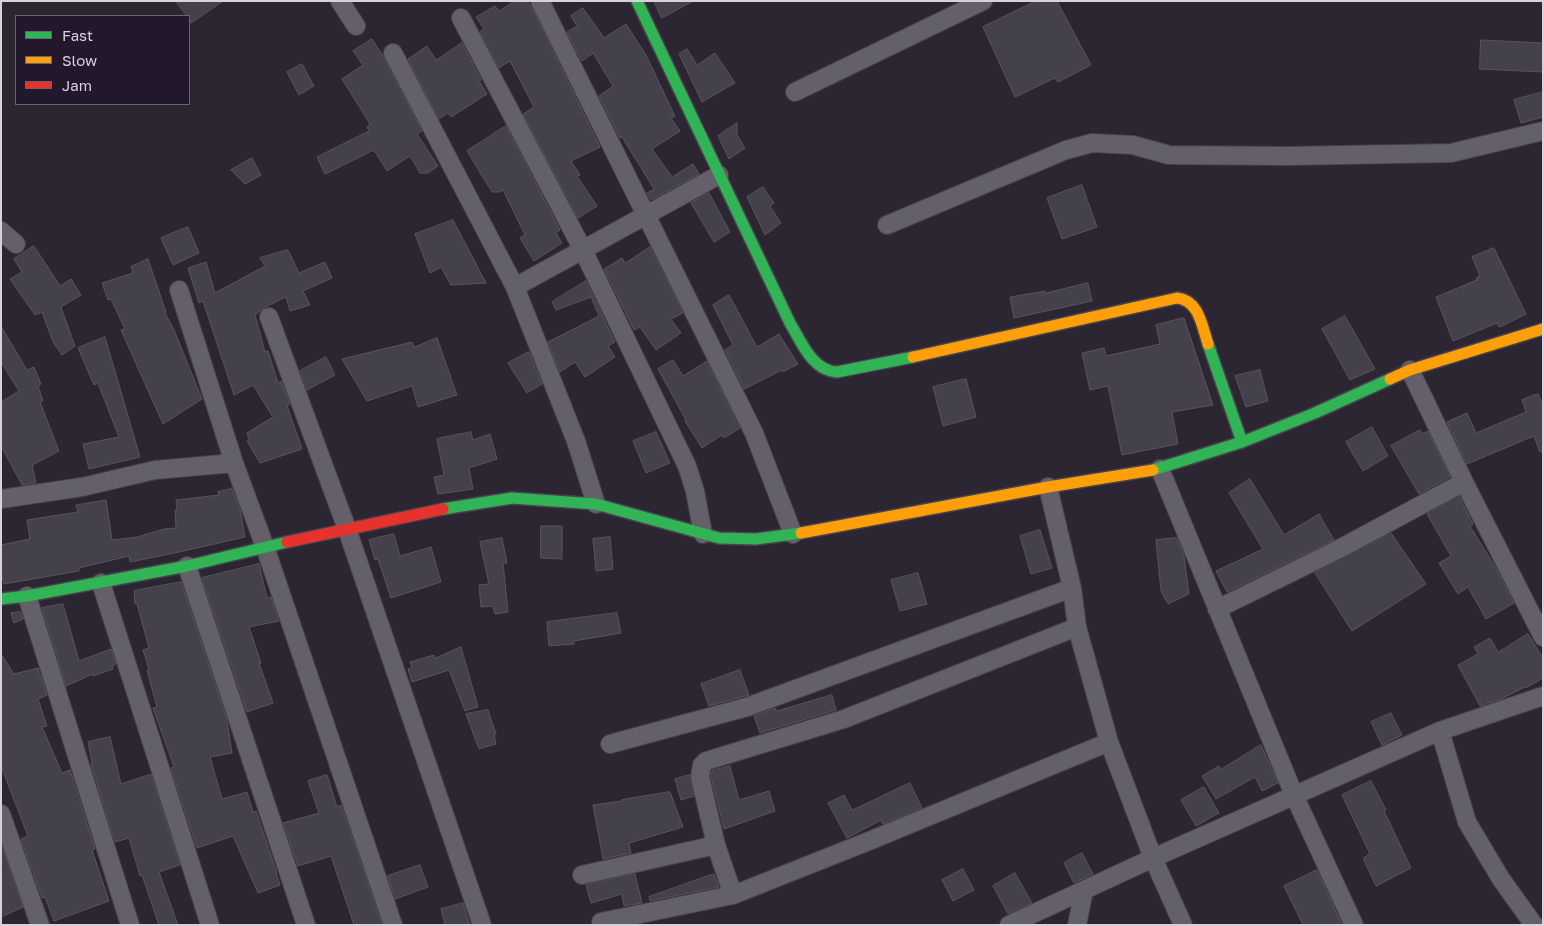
<!DOCTYPE html>
<style>
body{margin:0}
#map{position:relative;width:1544px;height:926px;overflow:hidden;background:#2c2632;font-family:"Golos Text",sans-serif}
canvas{display:block}
.frame{position:absolute;inset:0;border:2px solid #d7d0dd;pointer-events:none}
.legend{position:absolute;left:15px;top:15px;width:175px;height:90px;box-sizing:border-box;background:#23182b;border:1px solid #6b6272;margin:0;padding:6px 9px;list-style:none;font-size:15px;color:#d7d0dd}
.legend li{display:flex;align-items:center;gap:10px;height:25px}
.legend b{width:25px;border:1px solid #6b6272}
</style>
<div id="map">
<canvas width="1544" height="926"></canvas>
<div class="frame"></div>
<ul class="legend">
<li><b style="height:6px;background:#30b455"></b>Fast</li>
<li><b style="height:6px;background:#ff9f0a"></b>Slow</li>
<li><b style="height:6px;background:#e5322d"></b>Jam</li>
</ul>
</div>
<script>
const g = document.querySelector('canvas').getContext('2d');
g.lineJoin = 'round';
function paint(path, color) { g.fillStyle = color; g.fill(path, 'evenodd'); }
function trace(path, color, width, dash) { g.strokeStyle = color; g.lineWidth = width; g.lineCap = dash ? 'butt' : 'round'; g.setLineDash(dash || []); g.stroke(path); }
const building = new Path2D(`
 M176 1H223L191 23 189 16H187Z
 M515 1H527L533 10 600 147 571 161 580 175 577 176 597 206 578 218 523 114 534 107 510 61 499 68 480 32 484 29 476 17 495 6 499 11Z
 M654 1H693L662 18Z
 M1036 1H1057L1091 65 1058 82 1055 78 1015 97 983 27Z
 M583 8 604 38 626 24 646 55 675 116 671 118 680 131 652 149 672 177 693 164 699 174 651 200 647 193 654 189 622 137 620 138 599 96 613 86 593 53 582 61 567 32 577 26 571 16Z
 M372 39 383 56 422 131 417 134 438 166 428 173H420L410 156 387 171 374 150 325 174 317 157 369 131 367 127 370 124 342 79 363 65 353 51Z
 M1481 40 1543 43V72L1480 69Z
 M462 43 481 80 479 81 487 94 451 117 448 113 439 119 408 59 427 46 436 60Z
 M687 49 697 65 715 53 735 83 702 102 679 54Z
 M302 64 314 86 299 95 287 72Z
 M1543 92V117L1521 123 1514 100Z
 M737 123V135L745 148 729 159 718 136Z
 M506 126 560 230 556 233 562 243 534 261 520 238 525 235 503 190 499 192H492L467 151Z
 M252 158 261 175 245 184 231 170Z
 M1082 185 1097 227 1062 239 1047 198Z
 M763 187 774 203 770 206 781 223 765 235 747 197Z
 M709 193 730 232 714 242 691 203Z
 M453 220 486 283 451 285 441 267 430 273 415 234Z
 M188 227 199 253 173 265 161 238Z
 M34 246 60 286 71 279 81 295 61 307 75 346 62 355 53 342 42 312 35 315 10 279 22 272 14 259Z
 M650 247 683 313 671 319 681 333 656 350 640 327 634 330 604 269 622 258 625 263Z
 M1494 248 1526 314 1502 326 1499 327 1497 323 1453 341 1436 297 1477 280 1476 278 1480 276 1472 257Z
 M288 250 299 273 325 262 332 278 303 291 310 305 290 311 286 297 265 307 255 315 265 352 268 351 278 383 281 381 290 404 287 406 302 449 260 463 247 441 249 440 247 433 273 417 253 385 234 395 203 301 199 303 188 268 206 262 215 293 265 266 260 258Z
 M148 259 166 312 165 313 174 330 202 399 163 424 121 330 125 329 111 299 108 300 102 283 133 273 131 267Z
 M586 281 615 342 608 346 615 357 585 377 575 362 560 372 548 342 599 316 591 297 556 310 552 302Z
 M1088 283 1092 301 1014 318 1010 297 1045 291V293Z
 M729 295 757 347 779 334 798 364 783 372 782 370 744 389 725 350 733 345 713 305Z
 M1345 316 1375 369 1350 380 1322 329Z
 M1184 318 1213 405 1172 412 1178 444 1122 455 1108 386 1090 390 1082 353 1104 348 1106 356 1160 344 1156 325Z
 M1 326 27 370 34 367 41 384 38 386 43 401 40 402 59 451 32 465 36 483 22 485 1 446V402L19 391 1 362Z
 M105 337 140 457 89 469 83 444 119 437 98 383 94 385 78 348Z
 M437 338 457 395 418 407 412 386 367 401 342 359 412 342 414 347Z
 M529 352 542 384 527 393 508 363Z
 M326 357 335 375 307 390 300 371Z
 M673 360 683 376 707 361 740 428 724 438 722 435 702 448 685 421 686 420 658 369Z
 M1260 370 1268 401 1246 407 1235 376Z
 M966 379 976 417 943 426 933 387Z
 M1538 394 1543 405V452H1540L1534 436 1467 464 1447 422 1467 413 1476 433 1526 412 1522 400Z
 M1372 427 1388 456 1363 471 1346 442Z
 M1420 430 1422 434 1428 431 1450 477 1419 494 1391 446Z
 M471 432 473 440 490 434 497 459 469 468 473 489 438 494 434 477 444 475 437 439Z
 M656 432 670 463 646 473 633 441Z
 M1250 479 1284 535 1319 514 1334 540 1227 592 1216 571 1263 549 1229 493Z
 M232 489 240 509 245 537 184 551 130 562 129 556 79 568V571L4 584 1 574V545L30 539 27 520 78 512 76 505 106 500 112 540 137 537 164 529 176 528 175 510H177L176 500 219 495 218 492Z
 M1459 496 1473 524 1470 526 1497 570 1514 603 1486 619 1468 587 1458 594 1439 563 1451 556 1427 514Z
 M541 526H562V559L541 558Z
 M1040 530 1052 568 1031 574 1020 536Z
 M1391 533 1426 584 1352 631 1315 573Z
 M394 534 400 556 431 547 441 582 391 598 378 559 375 560 369 540Z
 M610 537 613 569 596 571 593 539Z
 M502 538 507 563H503L508 612 495 614 493 606 481 607 479 585 489 584 480 542Z
 M1177 538 1184 556 1189 594 1168 604 1161 591 1156 540Z
 M259 564 267 598 271 597 279 621 249 627 261 663H259L273 703 247 712 202 578Z
 M918 573 927 604 900 611 891 580Z
 M181 582 227 720 232 753 210 757 222 799 247 792 253 812 256 811 277 873H276L280 885 258 893 233 836 197 848 171 768 174 767 153 708 157 707 147 670 149 669 143 650 149 648 137 604H135L134 591Z
 M63 604 79 661 111 649 116 664 112 666 113 669 93 676V674L66 686 42 608Z
 M21 612 23 619 14 623 11 613Z
 M617 613 621 633 574 641V644L549 646 547 622Z
 M1528 634 1543 658V678L1526 688 1525 687 1501 699 1480 706 1458 665 1478 654 1474 647 1490 638 1498 652Z
 M461 647 478 707 465 711 449 670 412 682 408 669 412 667 410 662 434 655 435 658Z
 M1 654 14 674 38 668 47 695 38 699 47 726 42 727 62 773 70 770 95 849 92 850 109 901 54 921 45 897 42 898 21 839 28 836 1 766Z
 M740 670 749 695 709 706 701 684Z
 M832 695 836 710 760 733 754 716 775 708 776 711Z
 M488 710 496 734H494L496 744 479 749 466 714Z
 M1391 713 1402 735 1382 745 1371 722Z
 M110 737 121 784 151 774 180 865 159 872 178 925H159L142 875 140 876 129 838 115 842 91 764 92 763 88 742Z
 M1261 745 1278 783 1262 791 1255 777 1216 799 1202 776 1219 766 1221 769Z
 M730 766 739 800 769 791 775 811 724 829 711 777 712 771Z
 M327 775 337 807 341 805 345 816 382 925H354L331 856 298 866 283 823 319 813 308 781Z
 M690 775 694 796 681 800 675 779Z
 M1371 781 1386 810 1384 811 1411 868 1376 886 1363 858 1370 854 1342 795Z
 M910 783 922 808 883 824 881 820 847 838 828 803 844 795 852 810Z
 M1204 787 1219 813 1196 826 1181 800Z
 M670 792 683 827 629 843 631 853 603 859 593 805 622 801V800Z
 M2 848 23 907 1 917V848Z
 M1082 853 1093 874 1074 883 1064 863Z
 M420 865 428 887 395 899 388 876Z
 M963 869 974 890 953 901 942 880Z
 M1317 870 1342 925H1303L1284 886Z
 M1015 873 1032 903 1008 914 993 886Z
 M635 874 642 903 624 906 622 894 591 903 586 885Z
 M714 874 719 887 650 901 649 897Z
 M463 903 470 925H445L441 909Z`);
const street = new Path2D(`
 M340 1 356 26
 M540 1 754 433 793 534
 M461 18 583 250 687 466 695 491 703 534
 M393 53 515 287 576 441 596 504
 M795 92 983 1
 M887 225 1066 150 1092 143 1133 145 1169 155 1287 156 1451 153 1543 131
 M1 231 16 244
 M515 287 719 175
 M179 290 234 463 265 547 393 925
 M269 317 347 529 482 925
 M1410 370 1464 482 1543 637
 M1160 469 1294 795 1354 925
 M1048 487 1072 588 1077 627 1109 742 1153 858 1183 925
 M1 499 82 487 155 470 234 463
 M187 566 306 925
 M101 583 210 925
 M27 596 130 925
 M1217 609 1339 549 1464 482
 M1440 731 1467 822 1501 879 1534 925
 M610 744 747 707 1072 588
 M1 814 40 925
 M582 875 716 845
 M733 895 869 841 1109 742
 M601 922 733 895 716 845 700 777 702 765 706 761 844 719 1077 627
 M1009 925 1153 858 1440 731 1543 696
 M1077 925 1084 890`);
const fast = new Path2D(`
 M637 1 790 323C801 341 812 371 837 372L913 357
 M1208 344 1242 442
 M1153 470 1242 442 1315 413 1390 379
 M443 509 512 498 596 504 719 538 756 539 801 533
 M1 599 27 596 187 566 287 542`);
const slow = new Path2D(`
 M913 357 1177 298C1199 300 1202 326 1208 344
 M1390 379 1410 370 1543 329
 M801 533 1048 487 1153 470`);
const jam = new Path2D(`
 M287 542 443 509`);
paint(building, '#44404c');
trace(building, '#58545f', 1);
trace(street, '#47424c', 20);
trace(fast, '#47424c', 14);
trace(slow, '#47424c', 14);
trace(jam, '#47424c', 14);
trace(street, '#646069', 18);
trace(fast, '#30b455', 11);
trace(slow, '#ff9f0a', 11);
trace(jam, '#e5322d', 11);
</script>
